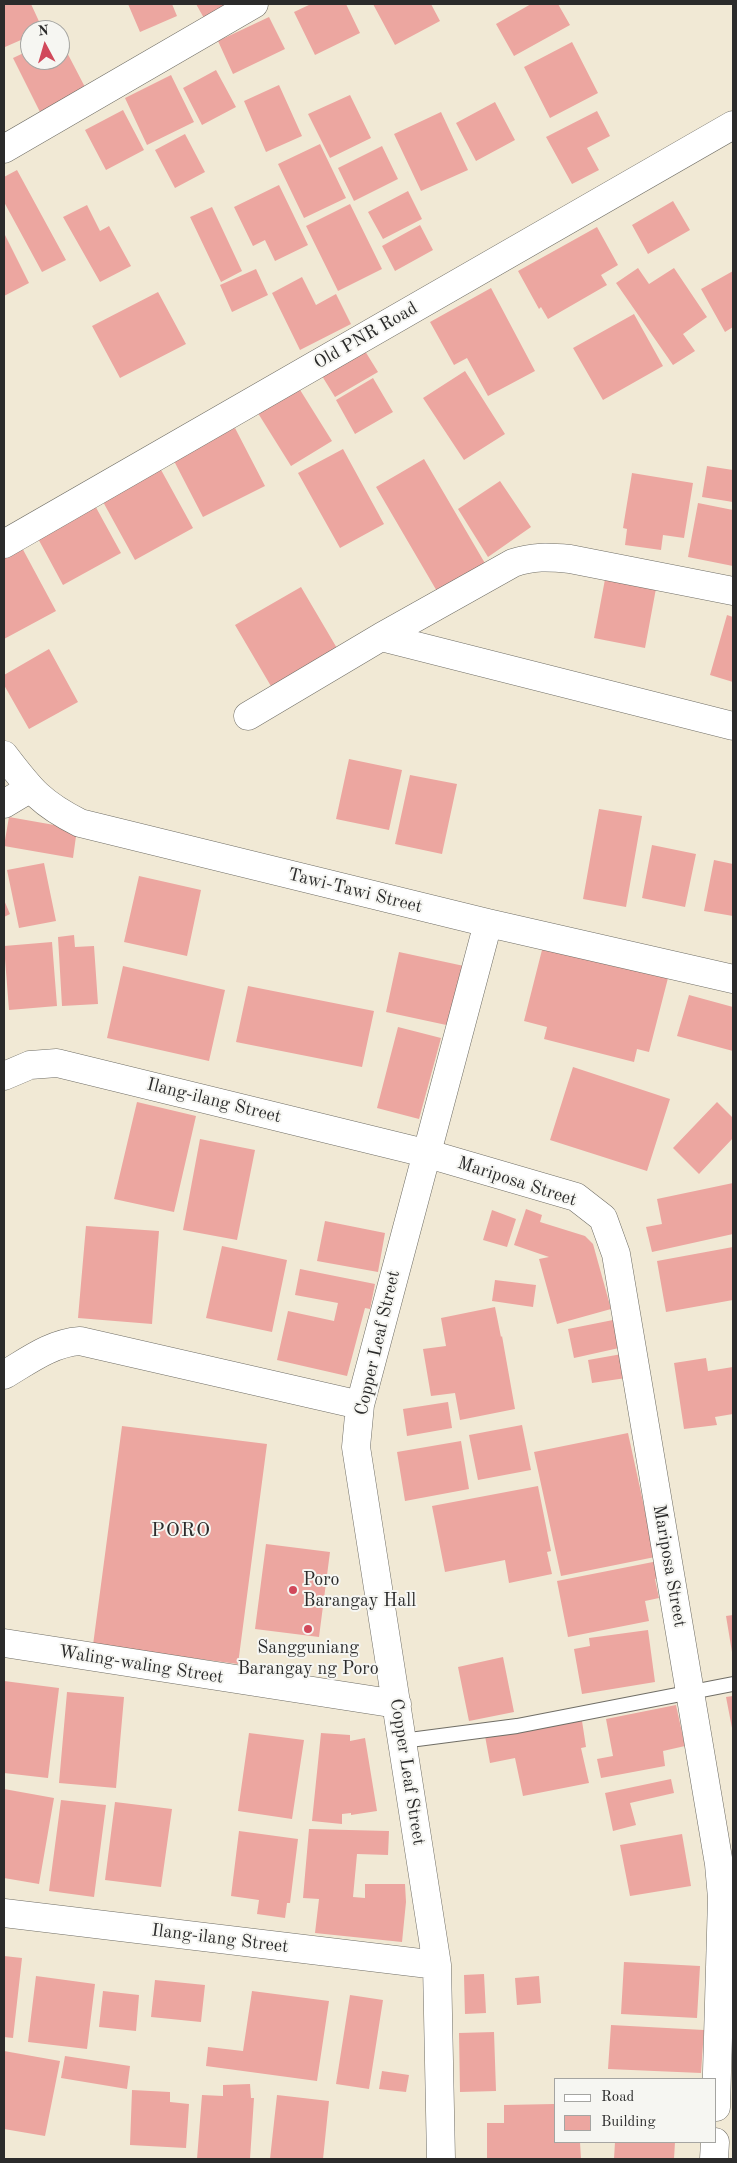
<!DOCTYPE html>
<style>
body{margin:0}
#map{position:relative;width:737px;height:2163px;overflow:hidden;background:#f1e9d5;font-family:"Old Standard TT",serif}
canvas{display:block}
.frame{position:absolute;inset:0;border:5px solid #2b2b2b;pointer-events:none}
.legend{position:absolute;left:554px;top:2078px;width:162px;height:65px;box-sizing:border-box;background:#f6f6f2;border:1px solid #a5a5a2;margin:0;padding:6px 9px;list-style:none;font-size:15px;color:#2b2b2b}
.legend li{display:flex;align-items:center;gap:10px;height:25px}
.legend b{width:25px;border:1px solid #a5a5a2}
.north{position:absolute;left:20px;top:20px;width:50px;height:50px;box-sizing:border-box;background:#f6f6f2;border:1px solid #a5a5a2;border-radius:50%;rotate:354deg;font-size:14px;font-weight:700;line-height:20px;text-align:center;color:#2b2b2b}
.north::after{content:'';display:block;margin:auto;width:18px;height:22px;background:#d1495b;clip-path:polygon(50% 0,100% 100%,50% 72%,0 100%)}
</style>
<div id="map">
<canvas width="737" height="2163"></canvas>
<div class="frame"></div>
<ul class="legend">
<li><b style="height:6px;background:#fff"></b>Road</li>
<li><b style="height:14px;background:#eca6a0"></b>Building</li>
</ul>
<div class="north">N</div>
</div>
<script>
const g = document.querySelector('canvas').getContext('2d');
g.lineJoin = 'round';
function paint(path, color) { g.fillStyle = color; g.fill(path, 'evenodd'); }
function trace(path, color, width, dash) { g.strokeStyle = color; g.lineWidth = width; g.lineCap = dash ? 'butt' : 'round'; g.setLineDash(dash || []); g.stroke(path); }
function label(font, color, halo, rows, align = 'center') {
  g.font = font + ' "Old Standard TT",serif'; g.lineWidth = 4; g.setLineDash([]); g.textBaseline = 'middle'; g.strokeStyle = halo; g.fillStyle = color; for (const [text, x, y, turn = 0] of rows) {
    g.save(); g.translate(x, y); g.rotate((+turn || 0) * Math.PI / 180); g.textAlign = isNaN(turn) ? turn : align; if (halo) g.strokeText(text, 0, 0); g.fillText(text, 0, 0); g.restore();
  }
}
const building = new Path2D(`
 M4 4H31L43 30H30V36L5 47Z
 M128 4H172L177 16 140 32Z
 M196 4H242L209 27Z
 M311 4H346L360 33 315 55 294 12Z
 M373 4H431L440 21 395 45Z
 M531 4H558L570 25 514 56 496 24Z
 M269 17 285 49 233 74 218 41Z
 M60 39 86 89 40 112 13 58 30 50V60H60Z
 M572 42 598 93 550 118 524 67Z
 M216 70 236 107 202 125 183 88Z
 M171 75 194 122 147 145 125 98Z
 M279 85 302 136 266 152 244 101Z
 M350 95 371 138 330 158 308 114Z
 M495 102 515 140 476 161 456 123Z
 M123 110 144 150 106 170 85 130Z
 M597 111 610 136 587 148 599 170 572 184 546 137Z
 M441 112 468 170 421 191 394 134Z
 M185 134 205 172 175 188 155 150Z
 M320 144 346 198 304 218 278 164Z
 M382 146 398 179 354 201 338 168Z
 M17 170 66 260 42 272 4 202V177Z
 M279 185 308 245 275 261 265 240 253 246 234 207Z
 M408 191 422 219 383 239 368 212Z
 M673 201 690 230 648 254 632 225Z
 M350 204 382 269 338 291 306 226Z
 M87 205 100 231 109 226 131 266 100 282 63 217Z
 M212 207 242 271 221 282 190 217Z
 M420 225 433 250 395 271 382 246Z
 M597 227 618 265 601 275 607 285 548 319 541 307 539 309 518 271Z
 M4 233 29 283 4 296Z
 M638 268 649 284 674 268 707 317 683 334 695 351 673 365 616 283Z
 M256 269 268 295 232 312 220 285Z
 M733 271V327L725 332 701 289Z
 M302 277 316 305 336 294 351 324 300 350 272 293Z
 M491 288 535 371 488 396 467 358 454 365 430 322Z
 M158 292 186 344 120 378 92 326Z
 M634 314 663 366 603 400 573 348Z
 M365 351 378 372 335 397 322 376Z
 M465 371 505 434 464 460 423 398Z
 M373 378 393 412 355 434 336 400Z
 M297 385 332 441 291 466 256 410Z
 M235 428 265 486 203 517 173 459Z
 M343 449 384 524 340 548 298 473Z
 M424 459 486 565 438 593 376 487Z
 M707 466 733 470V502L702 497Z
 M160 468 193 528 135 560 102 500Z
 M632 473 693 483 684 538 663 535 661 550 625 545 627 529 623 528Z
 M500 481 531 527 488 557 458 509Z
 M93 502 121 553 63 585 35 533Z
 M698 503 733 510V566L688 557Z
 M20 544 56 611 4 639V552Z
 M606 574 657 583 645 648 594 638Z
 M301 587 341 655 275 693 235 625Z
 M727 615 733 617V682L710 675Z
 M49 649 78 702 29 729 4 685V675Z
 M349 759 402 770 389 830 336 819Z
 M410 775 457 784 442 854 395 844Z
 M599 809 642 816 626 907 583 899Z
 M9 817 77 829 73 858 4 846Z
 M652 845 696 854 685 907 642 898Z
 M714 860 733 864V916L704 911Z
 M44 863 56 921 19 928 7 870Z
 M139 876 201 890 187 956 124 942Z
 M4 900 10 914 4 917Z
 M74 935 75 947 94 946 98 1004 62 1006 58 937Z
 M52 942 57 1006 9 1010 4 946Z
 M543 946 668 978 649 1052 637 1049 634 1062 544 1039 547 1027 524 1021Z
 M399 952 464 966 451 1026 386 1012Z
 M123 966 225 990 209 1061 107 1038Z
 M248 986 374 1011 362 1067 236 1042Z
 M689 995 733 1007V1051L677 1036Z
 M398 1027 441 1038 419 1119 377 1108Z
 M573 1067 670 1099 647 1171 550 1140Z
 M137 1102 196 1116 174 1212 114 1199Z
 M717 1102 733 1118V1138L699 1174 673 1148Z
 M200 1139 255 1150 237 1240 183 1230Z
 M733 1183V1234L652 1252 646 1227 662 1224 657 1199Z
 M526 1209 542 1215 540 1222 585 1236 593 1244 611 1309 557 1324 539 1259 549 1257 514 1245Z
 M492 1210 516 1219 507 1247 483 1240Z
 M325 1221 385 1233 378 1272 317 1261Z
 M86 1226 159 1231 152 1324 78 1318Z
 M222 1246 287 1260 272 1332 206 1318Z
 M733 1247V1300L666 1312 657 1261Z
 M300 1269 375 1284 370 1309 365 1308 347 1376 277 1360 288 1311 334 1321 338 1303 295 1295Z
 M495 1280 536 1285 533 1307 492 1301Z
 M495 1307 501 1337 502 1336 515 1409 460 1420 455 1393 431 1396 423 1349 446 1346 441 1318Z
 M613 1320 619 1348 574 1358 568 1329Z
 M622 1354 626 1378 592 1383 588 1360Z
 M706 1358 708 1371 733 1367V1414L715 1417 717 1425 684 1429 674 1363Z
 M448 1402 452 1428 407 1436 403 1409Z
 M522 1425 531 1470 478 1480 469 1435Z
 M122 1426 267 1444 238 1664 93 1645Z
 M628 1433 655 1557 561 1576 534 1452Z
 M461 1441 469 1489 405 1501 397 1452Z
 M538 1486 551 1551 547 1552 552 1574 509 1583 505 1560 445 1572 432 1506Z
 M266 1544 330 1552 319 1637 255 1629Z
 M663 1560 667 1576 655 1579 659 1598 645 1601 649 1621 568 1637 557 1581Z
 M733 1615V1652H732L726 1616Z
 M648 1630 655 1682 582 1694 574 1649 590 1646 589 1638Z
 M503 1657 514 1712 469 1721 458 1667Z
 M4 1681 59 1688 48 1778 4 1773Z
 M67 1692 124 1697 116 1788 59 1783Z
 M733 1696V1728H732L726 1697Z
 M676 1705 685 1746 663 1751 665 1766 601 1778 597 1759 613 1756 606 1719Z
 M582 1721 586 1747 581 1748 589 1783 523 1796 515 1758 490 1763 485 1736Z
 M249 1733 304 1740 292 1819 238 1811Z
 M321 1733 350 1735V1741L365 1738 377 1811 351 1815V1813L342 1814V1824L312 1821Z
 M671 1779 674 1793 630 1803 636 1825 613 1831 605 1793Z
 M4 1789 54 1798 39 1884 4 1878Z
 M61 1800 106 1805 94 1897 49 1891Z
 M115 1802 172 1809 161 1887 105 1880Z
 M309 1829 389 1831 388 1855 357 1854 353 1897 365 1898V1884H405L406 1902 402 1942 315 1933 319 1899 303 1898Z
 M239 1831 298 1839 290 1903H287L285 1918 257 1914 259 1900 231 1896Z
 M682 1834 691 1886 630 1896 620 1845Z
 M4 1956 22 1958 13 2038 4 2037Z
 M624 1962 700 1966 697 2018 621 2014Z
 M484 1974 486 2013 465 2014 464 1975Z
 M36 1976 95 1984 87 2049 28 2042Z
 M539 1976 541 2003 517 2005 515 1978Z
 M155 1980 205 1985 201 2022 151 2017Z
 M103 1991 139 1995 136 2031 99 2027Z
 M252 1991 329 2001 317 2081 206 2066 208 2047 243 2051Z
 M350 1995 383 2000 369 2089 336 2084Z
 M611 2025 704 2030 701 2073 608 2069Z
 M494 2032 496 2091 460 2092 459 2033Z
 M4 2051 60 2061 45 2136 4 2129Z
 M65 2056 130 2066 127 2089 61 2078Z
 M382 2071 409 2075 406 2092 379 2089Z
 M250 2084 251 2098H254L250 2159H197L202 2095 223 2096V2085Z
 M132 2090 170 2092V2102L189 2104 186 2148 130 2145Z
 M277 2095 329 2101 323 2159H270Z
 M554 2104 556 2142H580L581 2159H487V2123H504V2105Z
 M615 2142H675L674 2159H614Z`);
const lane = new Path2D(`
 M402 1741 517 1726 733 1684`);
const street = new Path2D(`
 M4 149 254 4
 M4 544 733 125
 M381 637 733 726
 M248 716 381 637 513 563C533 556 549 557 570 559L733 591
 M4 755C30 789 40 803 80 823L488 923 733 979
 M4 804 29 789
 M4 1076 30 1065 57 1063 425 1153 576 1197 603 1218 616 1254 719 1864 722 1898 716 2107
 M4 1375C28 1361 51 1343 80 1341L360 1405
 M4 1643 397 1704
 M4 1913 437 1965
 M441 2159 437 1965 356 1447 360 1405 488 923
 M714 2159 715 2142`);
const markers = [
 [293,1590,5,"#d1495b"],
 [308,1629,5,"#d1495b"]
];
const streetNames = [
 ["Old PNR Road",366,336,-30],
 ["Tawi-Tawi Street",355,891,14],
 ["Ilang-ilang Street",214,1101,14],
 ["Mariposa Street",517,1182,18],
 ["Copper Leaf Street",378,1343,-77],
 ["Mariposa Street",669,1566,80],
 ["Waling-waling Street",141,1665,9],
 ["Copper Leaf Street",407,1772,81],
 ["Ilang-ilang Street",220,1939,7]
];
const poiNames = [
 ["Poro",303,1580],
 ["Barangay Hall",303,1601],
 ["Sangguniang",308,1648,"center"],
 ["Barangay ng Poro",308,1669,"center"]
];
const quarterNames = [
 ["PORO",181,1531]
];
paint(building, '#eca6a0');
trace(lane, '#706e66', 16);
trace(street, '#706e66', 29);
trace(lane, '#fff', 14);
trace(street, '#fff', 28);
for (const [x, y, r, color] of markers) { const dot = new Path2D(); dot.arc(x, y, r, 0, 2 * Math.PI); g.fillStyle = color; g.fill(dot); trace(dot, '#f6f6f2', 2); }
label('18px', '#2b2b2b', '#f6f6f2', streetNames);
label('18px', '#2b2b2b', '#f6f6f2', poiNames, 'left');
g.letterSpacing = '1px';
label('20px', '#2b2b2b', '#f6f6f2', quarterNames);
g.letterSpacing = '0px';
</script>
